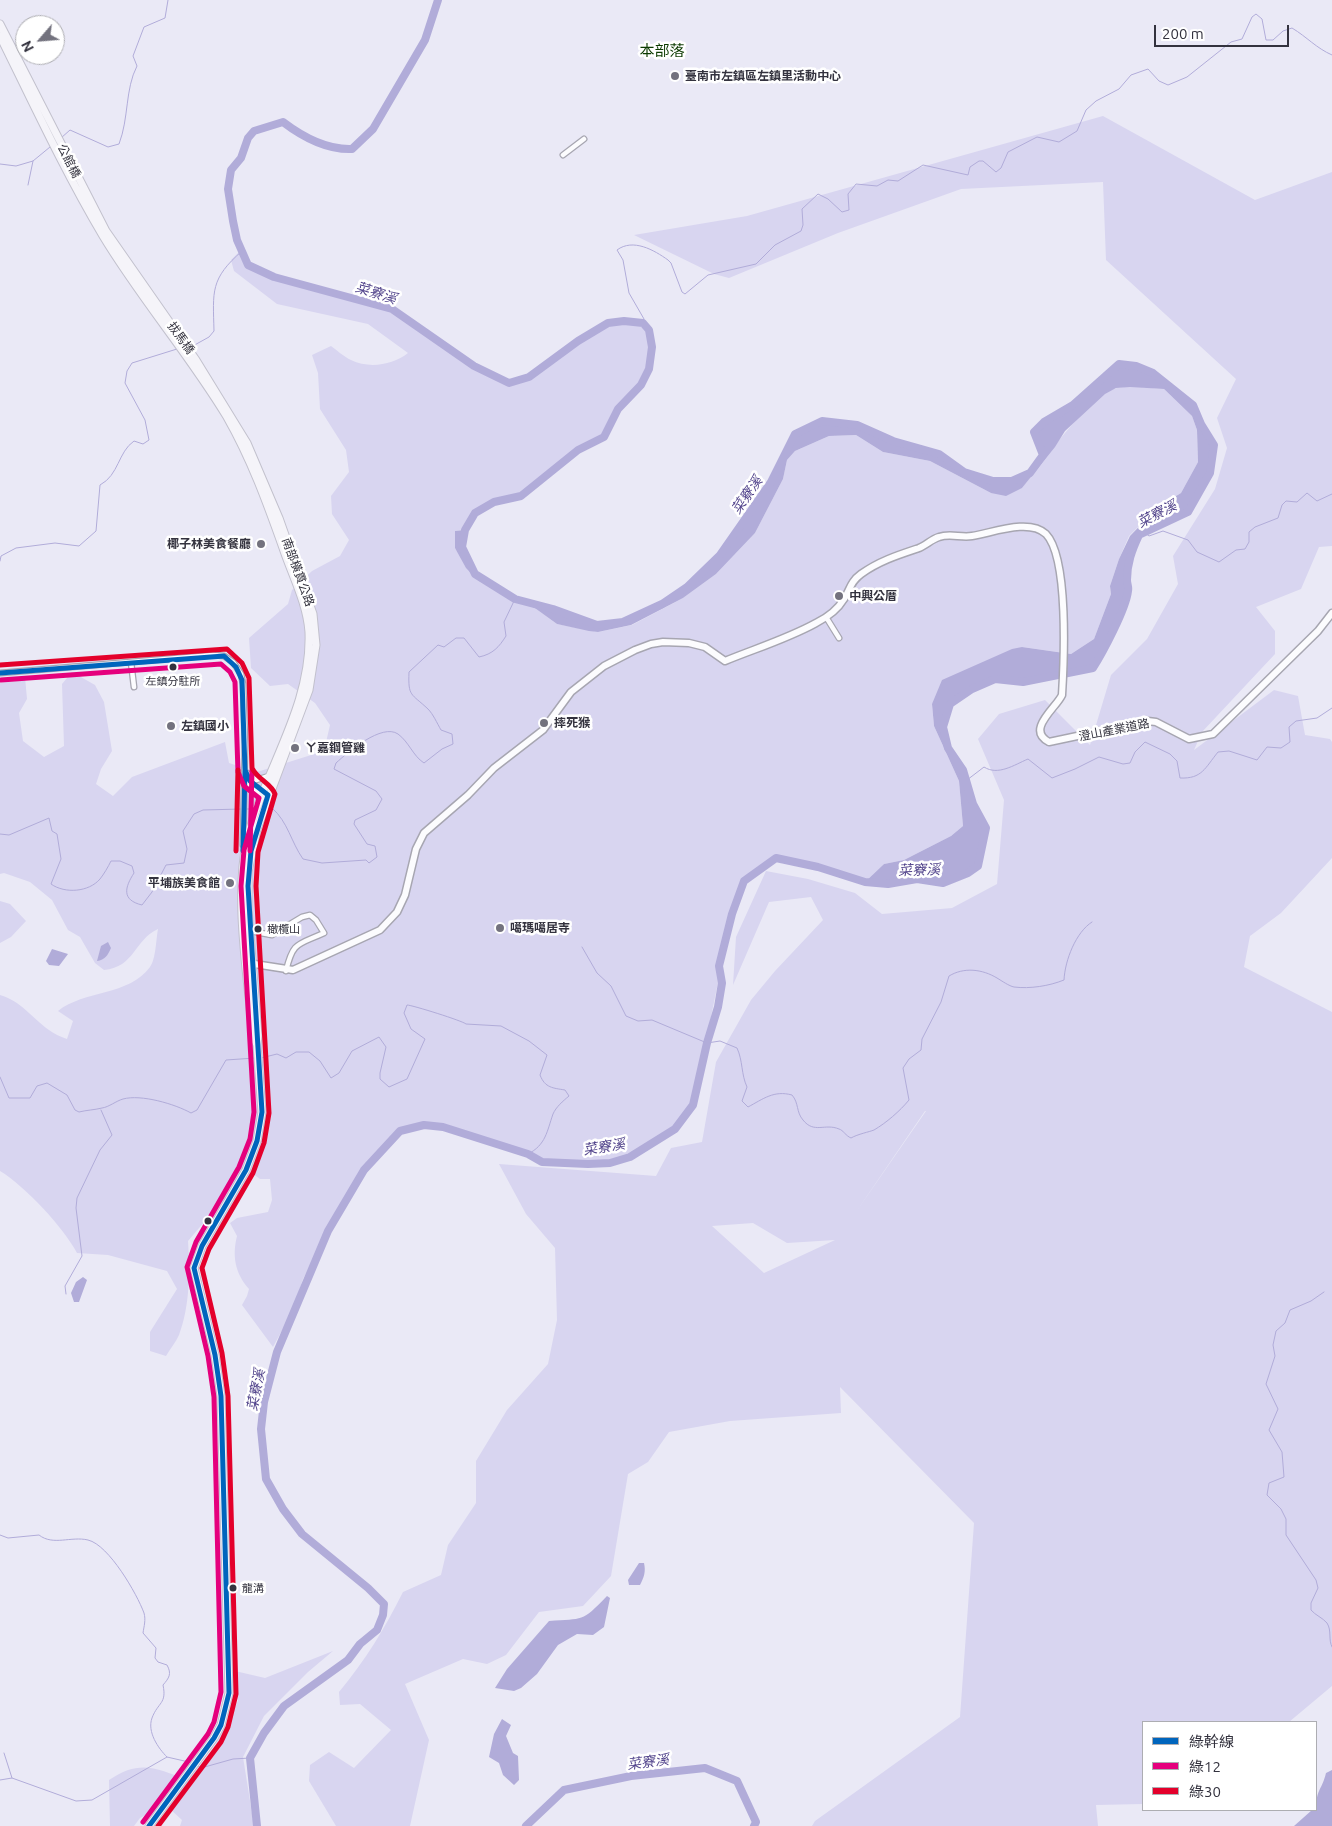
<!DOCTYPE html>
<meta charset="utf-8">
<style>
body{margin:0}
#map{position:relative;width:1332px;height:1826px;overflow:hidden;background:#eae9f6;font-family:Ubuntu,"Noto Sans TC",sans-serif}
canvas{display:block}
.legend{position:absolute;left:1142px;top:1721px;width:175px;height:90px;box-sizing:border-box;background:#fff;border:1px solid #adadb2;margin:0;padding:6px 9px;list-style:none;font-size:15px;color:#33323e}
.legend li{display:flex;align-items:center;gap:10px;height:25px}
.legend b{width:25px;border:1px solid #adadb2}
.north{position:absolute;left:15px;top:15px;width:50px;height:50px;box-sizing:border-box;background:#fff;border:1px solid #adadb2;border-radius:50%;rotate:243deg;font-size:14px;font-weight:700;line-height:20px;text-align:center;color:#33323e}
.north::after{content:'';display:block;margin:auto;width:18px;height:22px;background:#73727e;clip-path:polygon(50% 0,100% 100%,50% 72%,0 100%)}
.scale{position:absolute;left:1154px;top:25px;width:135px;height:22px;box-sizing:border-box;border:2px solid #33323e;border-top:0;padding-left:6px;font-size:15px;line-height:18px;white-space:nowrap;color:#33323e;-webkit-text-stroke:4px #fff;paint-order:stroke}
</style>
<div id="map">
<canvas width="1332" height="1826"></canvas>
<ul class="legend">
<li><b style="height:6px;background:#0065bd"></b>綠幹線</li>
<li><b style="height:6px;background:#e5007d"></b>綠12</li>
<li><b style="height:6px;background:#e4002b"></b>綠30</li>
</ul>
<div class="north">N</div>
<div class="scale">200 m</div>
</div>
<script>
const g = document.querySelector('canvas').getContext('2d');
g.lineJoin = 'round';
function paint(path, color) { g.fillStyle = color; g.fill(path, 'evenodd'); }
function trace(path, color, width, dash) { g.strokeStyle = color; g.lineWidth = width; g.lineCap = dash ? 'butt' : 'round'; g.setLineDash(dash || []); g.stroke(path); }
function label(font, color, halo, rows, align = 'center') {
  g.font = font + ' Ubuntu,"Noto Sans TC",sans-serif'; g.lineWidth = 5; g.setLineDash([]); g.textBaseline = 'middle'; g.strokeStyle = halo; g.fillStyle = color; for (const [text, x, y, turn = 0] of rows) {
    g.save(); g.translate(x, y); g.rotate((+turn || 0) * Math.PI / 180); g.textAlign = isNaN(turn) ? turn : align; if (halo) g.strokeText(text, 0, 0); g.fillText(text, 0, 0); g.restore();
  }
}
const green = new Path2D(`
 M1103 116 1255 200 1332 172V546L1319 547 1301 589 1256 607 1275 631V654L1202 732 1194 750 1274 690 1298 696 1305 735 1330 739 1332 742V858L1281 913 1250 936 1244 967 1332 1012V1686L1289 1722H1143V1804L1096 1805 1098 1826H812L815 1821 960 1717 974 1523 840 1387 841 1413 730 1421 669 1432 648 1462 628 1474 611 1576 583 1606 539 1612 506 1655 487 1664 463 1659 405 1684 429 1740 410 1826H336L309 1781 310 1765 329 1752 354 1768 391 1730 360 1704 340 1705 339 1692C365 1661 385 1628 403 1592L441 1575 448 1545 476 1503V1461L507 1410 548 1364 557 1320 555 1248 526 1214 499 1164 656 1176 671 1148 702 1142 716 1062 751 1000 775 971 823 920 811 897 769 902 733 985 736 937 766 871 808 879 855 893 882 914 952 908 997 884 1004 800 978 739 999 714 1045 700 1090 745 1111 675 1147 639 1178 584 1173 556 1215 489 1227 448 1217 418 1236 379 1106 260 1103 182 961 189 838 233 729 278 714 274 634 235 747 216ZM926 1111 856 1212 925 1111ZM753 1223 787 1243 835 1240 764 1273 712 1226Z
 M241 250 248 265 274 277 392 309 474 366 509 383 529 377 578 341 608 323 624 321 643 323 649 330 652 347 649 369 641 385 618 409 604 437 578 450 521 496 494 502 475 513 465 530 455 531V548L479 581 518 603 532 606 557 624 598 632 632 625 683 598 716 574 755 533 783 479 787 460 795 451 829 436 856 435 883 452 930 461 991 493 1022 488C1041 465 1089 394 1117 388 1132 385 1149 388 1164 389L1192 416 1197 430 1198 462 1181 493 1158 507 1129 536 1119 559 1110 586 1111 594 1094 639 1071 654 1022 647 932 704 934 726 959 781 963 826 951 836 904 860 884 864 865 882 818 867 776 858 744 881 732 914 693 1105 675 1129 630 1157 610 1163 542 1162 528 1154 443 1127 424 1125 400 1131 364 1170 328 1231 303 1279 293 1310 273 1347 242 1305 247 1296 249 1289C235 1273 232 1256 237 1236L230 1223 237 1218 268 1212 272 1200 270 1179H260L252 1173 231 1210 212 1236 205 1221 188 1241C190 1272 190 1306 179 1335 176 1342 170 1349 166 1356L150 1351V1332L177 1289 167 1271 108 1255 77 1253C64 1228 25 1186 0 1171V995C21 1001 32 1018 49 1030 54 1034 61 1037 67 1039L73 1021 58 1011C84 990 129 996 150 967 156 959 156 939 158 929 134 940 135 967 104 970L95 963 80 937 68 930 52 900 30 882 4 873 0 874V683L25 677 27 699 19 713 23 741 44 757 64 746 62 684 72 672 95 685 104 702 112 751 101 769 96 784 113 796 132 777 225 742 229 763 257 772 324 751 330 725 315 703 288 684 270 686 251 668 249 638 288 604 292 590 312 571 340 556 349 540 332 514 331 496 349 472 346 450 320 409 318 373 312 355 331 346C337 350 344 357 351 360 369 369 393 365 408 353L368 324 277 304 234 271 231 260Z
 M0 901 10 904 26 921 11 937 0 943Z
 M333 1651 308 1672 264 1716 243 1757 254 1826H180L182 1820 170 1809 160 1807 140 1818 134 1826H110L109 1780C140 1759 156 1768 188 1780L213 1750 238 1701 235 1671 265 1678Z`);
const water = new Path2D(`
 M1119 364 1136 366 1153 373 1193 405 1201 424 1214 445 1210 473 1188 512 1139 535C1132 550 1127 563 1127 580 1127 584 1129 587 1128 591 1126 610 1104 652 1093 668L1023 682 995 679 972 689 950 704 943 727 948 748 963 770 973 804 986 828 978 866 968 873 943 883 917 879 888 884 865 882 884 864 904 860 951 836 963 826 959 781 934 726 932 704 942 680 1012 649 1022 647 1071 654 1094 639 1111 594 1110 586 1119 559 1130 536 1158 507 1181 493 1198 462 1197 430 1192 416 1164 389 1130 387 1116 388 1105 394 1065 431 1055 447 1022 488 1006 496 991 493 930 461 883 452 856 435 829 436 795 451 787 460 783 479 755 533 716 574 683 598 631 625 598 632 589 631 557 624 532 606 518 603 479 581 466 568 455 548V531L465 530 462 547 475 574 515 599 553 609 597 625 623 622 662 604 687 587 720 555 771 482 795 434 822 421 857 425 893 441 939 454 964 472 993 481H1012L1030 473 1043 455 1034 432 1044 422 1073 405Z
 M108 942 111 948C108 955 105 960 97 961L101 946Z
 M52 949 68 954 59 966 49 965 46 961Z
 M83 1277 87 1280 79 1302H74L71 1293 76 1282Z
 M639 1563H644C646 1572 644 1577 640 1585H629L628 1580Z
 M607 1596 610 1598 604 1627 593 1635 577 1634 558 1645 537 1674 521 1688 514 1691 495 1688 507 1669 549 1621C584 1618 581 1623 607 1596Z
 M502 1719 511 1725 506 1736 513 1753 518 1756 519 1780 514 1785 503 1775 499 1763 489 1757 494 1734Z
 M1332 1770V1826H1294L1312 1810H1316C1316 1789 1322 1790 1326 1773Z`);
const stream = new Path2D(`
 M61 138 70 130 108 147 119 144C129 118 125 89 137 66L133 56 144 27 165 18 168 0
 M0 164 16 166 33 161 50 147
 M28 185 33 161
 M643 323 644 319 629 293 623 260 617 250C633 238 654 250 668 260L671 263 682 292 685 294 708 275 756 264 775 245 801 231 803 225 802 209 818 194 828 199 842 212 849 210 848 194 856 184 877 186 888 180 898 181 923 165 968 175 970 167 979 161H983L996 172 1001 168 1008 152 1037 137 1059 142 1077 131 1086 110 1096 101 1119 89 1131 75 1148 69 1159 81 1168 85 1187 77 1231 42 1242 39 1252 17 1256 14 1262 19 1266 40H1273L1283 31 1292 28C1307 37 1316 48 1332 55
 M191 347 209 337 214 331C213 291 210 279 242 251
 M1144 532 1149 536 1163 531 1188 540 1197 552 1219 562 1236 550 1245 549 1249 542V532L1255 527 1278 518 1282 505 1286 501 1297 502 1307 493 1317 501 1332 494
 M0 561 1 556 16 548 55 543 79 546 96 531 100 485C119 475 118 452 134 441L143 444 149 440 145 420 125 383 127 371 132 363 177 349
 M967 780 984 767C998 776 1014 765 1028 759L1052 778 1075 769 1099 757 1123 764 1130 763 1135 752 1145 742 1170 754 1177 761 1180 778C1202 779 1205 768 1218 752L1229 751 1257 760 1267 747 1281 748 1290 742 1289 727 1296 721 1317 718 1332 708
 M268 808H272C288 822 291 842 303 859L322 863 366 860 369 863 377 857 375 846 367 844 354 824 355 820 376 810 382 799 376 791 334 769 336 763C348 752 382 723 398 734 409 742 413 756 424 763L442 749 453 744 452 734 441 730C437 723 433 714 428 709 411 693 408 697 409 672L438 645 444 647 456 638H464L479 657C493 654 499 647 506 636L504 622 515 599
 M246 809H254
 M0 834 9 835 49 818 52 831 57 834 61 859 51 884C65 894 89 892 100 879 104 874 108 867 111 861H120L132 866 134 873C125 887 121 900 142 905L152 892 166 865 184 863 187 849 183 831 194 814 203 810 242 809
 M582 947 597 973 611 986 626 1016 638 1021 652 1020 707 1043 720 1041 737 1048C743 1061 741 1074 747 1087L742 1101 748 1107C763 1099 774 1090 792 1095 799 1103 796 1112 803 1120 814 1134 825 1123 839 1129 843 1130 846 1136 851 1138 858 1134 869 1132 874 1130 886 1123 900 1111 909 1100L903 1068 909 1059 921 1050 922 1039 941 1002 949 976C964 967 982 969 997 978 1002 981 1009 986 1014 987 1030 989 1049 986 1064 980 1065 960 1076 932 1092 922
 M261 1058 277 1054 286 1058 296 1052H309L320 1061 331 1078 339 1073 352 1051 379 1037 386 1047 380 1073V1079L389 1087 407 1079 425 1039 411 1029 404 1013 407 1005C412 1005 463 1021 466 1024L501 1026 529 1041 547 1055 540 1075C545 1088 553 1088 565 1090L569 1096C563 1101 556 1107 553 1114 547 1131 546 1145 528 1154
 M0 1077 9 1098H30L37 1086 47 1083 67 1095 75 1110 79 1112C87 1110 94 1110 102 1108 109 1107 116 1101 123 1099 141 1094 175 1104 191 1113L197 1110 226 1060 255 1058
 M1324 1292 1311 1301 1290 1310 1285 1323 1276 1331 1273 1345 1275 1356 1266 1384 1278 1409 1269 1430 1282 1452 1284 1477 1269 1483 1267 1495 1281 1509 1286 1519V1535L1316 1580 1318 1588 1311 1603V1610C1315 1615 1323 1618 1327 1623 1332 1631 1328 1639 1332 1647
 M66 1294 65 1286 82 1256 76 1208 77 1198 100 1150 112 1135 101 1110
 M0 1535 8 1538 39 1535C53 1546 71 1536 88 1540 109 1545 137 1594 144 1613 146 1620 144 1626 143 1633L156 1648 155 1658 158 1662 167 1665C172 1674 169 1678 163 1685 167 1704 158 1702 152 1718 147 1732 158 1748 167 1757
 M4 1753 12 1778
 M196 1765 201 1768 233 1759 250 1758
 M0 1780 12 1778 76 1801 92 1800 167 1757 193 1763`);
const river = new Path2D(`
 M257 1826 250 1758 264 1733 284 1706 348 1660 360 1644 377 1630 383 1615 384 1604 368 1588 302 1534 283 1509 266 1479 261 1429 264 1402 277 1352 328 1231 364 1170 400 1131 424 1125 443 1127 528 1154 542 1162 588 1164 610 1163 630 1157 675 1129 693 1105 707 1043 718 1007 722 983 719 966 732 914 744 881 776 858 818 867 865 882 888 884 917 879 943 883 968 873 978 866 986 828 973 804 963 770 948 748 943 727 950 704 972 689 995 679 1023 682 1093 668C1103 652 1126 609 1128 591 1129 587 1127 584 1127 580 1127 563 1132 550 1139 535L1188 512 1210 473 1214 445 1201 424 1193 405 1153 373 1136 366 1119 364 1073 405 1044 422 1034 432 1043 455 1030 473 1012 481H993L964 472 939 454 893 441 857 425 822 421 795 434 771 482 720 555 687 587 662 604 623 622 597 625 553 609 515 599 475 574 462 547 465 530 475 513 494 502 521 496 578 450 604 437 618 409 641 385 649 369 652 347 649 330 643 323 624 321 608 323 578 341 529 377 509 383 474 366 392 309 274 277 248 265 237 240 233 221 228 189 231 170 241 158 248 138 254 131 283 122C304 138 327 150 352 149L373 129 425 40 438 0
 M526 1826 564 1790 631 1776 705 1768 737 1781 756 1822 754 1826`);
const street = new Path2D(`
 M563 155 584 139
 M826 617 839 638
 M131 662 134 687
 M0 673 213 655 224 656 233 662 241 674 243 684 245 745 243 845
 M246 773 253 785 265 792
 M247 773 256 780 269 776
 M245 782 262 797H268
 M250 931 272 935 302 917 310 915 316 920 324 933C298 945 293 941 286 971`);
const secondary = new Path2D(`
 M248 963 293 970 380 930 397 912 405 895 416 849 424 833 468 795 494 768 543 730 571 692 604 666 635 650 651 644 663 642 689 643 705 647 725 661C754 649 787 639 816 623 826 618 838 609 844 599 850 590 850 582 861 574 879 561 898 555 919 548 926 545 932 539 939 537 950 533 961 538 972 536 992 533 1029 518 1046 534 1069 558 1064 662 1062 695 1057 707 1025 730 1049 742L1148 721 1156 722 1189 739 1213 734 1318 631 1332 613`);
const primary = new Path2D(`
 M0 24 106 231 196 360 247 443 279 518 313 614 316 645 309 690 257 829 248 872V909L258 1036 257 1045
 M0 36C33 103 65 172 103 236 141 299 189 354 227 417 251 459 267 503 283 548 292 575 307 603 309 632 312 707 264 770 247 840 234 897 248 978 253 1037L257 1045 262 1112 257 1141 246 1170 202 1246 194 1268 215 1355 221 1396 229 1693 221 1725 214 1738 149 1826`);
const bus1 = new Path2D(`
 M0 673 224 656 236 667 242 680 245 770 250 781 268 795 251 851 248 886 262 1112 257 1141 246 1170 202 1246 194 1268 215 1355 221 1396 229 1693 221 1725 214 1738 149 1826
 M243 851 245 770`);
const bus2 = new Path2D(`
 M1 680 221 664 230 672 235 682 238 772 244 786 259 798 244 850 241 886 254 1112 250 1139 239 1167 196 1242 187 1267 208 1356 214 1397 221 1692 214 1722 208 1734 143 1822
 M250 851 252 770`);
const bus3 = new Path2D(`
 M0 665 227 649 242 663 249 678 252 768C258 780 271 783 275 794L258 852 256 886 269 1113 264 1143 253 1173 209 1249 202 1268 222 1353 228 1396 236 1694 228 1727 221 1742 158 1826
 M236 851 238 770`);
const markers = [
 [675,76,5,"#73727e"],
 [261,544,5,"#73727e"],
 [839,596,5,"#73727e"],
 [173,667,4.5,"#33323e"],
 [544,723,5,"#73727e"],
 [171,726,5,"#73727e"],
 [295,748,5,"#73727e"],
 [230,883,5,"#73727e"],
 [500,928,5,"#73727e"],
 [258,929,4.5,"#33323e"],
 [208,1221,4.5,"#33323e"],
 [233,1588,4.5,"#33323e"]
];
const busNames = [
 ["左鎮分駐所",173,681,"center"],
 ["橄欖山",267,929],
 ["龍溝",242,1588]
];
const poiNames = [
 ["臺南市左鎮區左鎮里活動中心",685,76],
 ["椰子林美食餐廳",251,544,"right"],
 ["中興公厝",849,596],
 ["摔死猴",554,723],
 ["左鎮國小",181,726],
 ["ㄚ嘉鋼管雞",305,748],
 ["平埔族美食館",220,883,"right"],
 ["噶瑪噶居寺",510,928]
];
const streetNames = [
 ["公館橋",69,161,63],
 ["拔馬橋",181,338,54],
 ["南部橫貫公路",298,572,70],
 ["澄山產業道路",1114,730,-11]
];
const waterNames = [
 ["菜竂溪",376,293,18],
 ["菜竂溪",747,495,-55],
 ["菜竂溪",1157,514,-27],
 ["菜竂溪",919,870,-2],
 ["菜竂溪",604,1147,-9],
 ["菜竂溪",256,1390,-79],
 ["菜竂溪",648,1762,-7]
];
const quarterNames = [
 ["本部落",662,51]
];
paint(green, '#d8d5f0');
paint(water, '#b1acd9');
trace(stream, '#b1acd9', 1);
trace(river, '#b1acd9', 8);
trace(street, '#a7a6b1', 7);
trace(secondary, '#a7a6b1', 9);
trace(primary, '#c2c1cd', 9);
trace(street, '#fcfcfe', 4.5);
trace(secondary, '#fcfcfe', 6);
trace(primary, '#f5f4f9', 7);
trace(bus1, '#0065bd', 5);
trace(bus2, '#e5007d', 5);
trace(bus3, '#e4002b', 5);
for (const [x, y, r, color] of markers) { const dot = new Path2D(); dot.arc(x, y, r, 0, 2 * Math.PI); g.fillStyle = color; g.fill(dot); trace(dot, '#fff', 2); }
label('11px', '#33323e', '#fff', busNames, 'left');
label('bold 12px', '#33323e', '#fff', poiNames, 'left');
label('12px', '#33323e', '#fff', streetNames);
label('italic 14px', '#51438b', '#fff', waterNames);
label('15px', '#0b3a00', '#fff', quarterNames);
</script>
